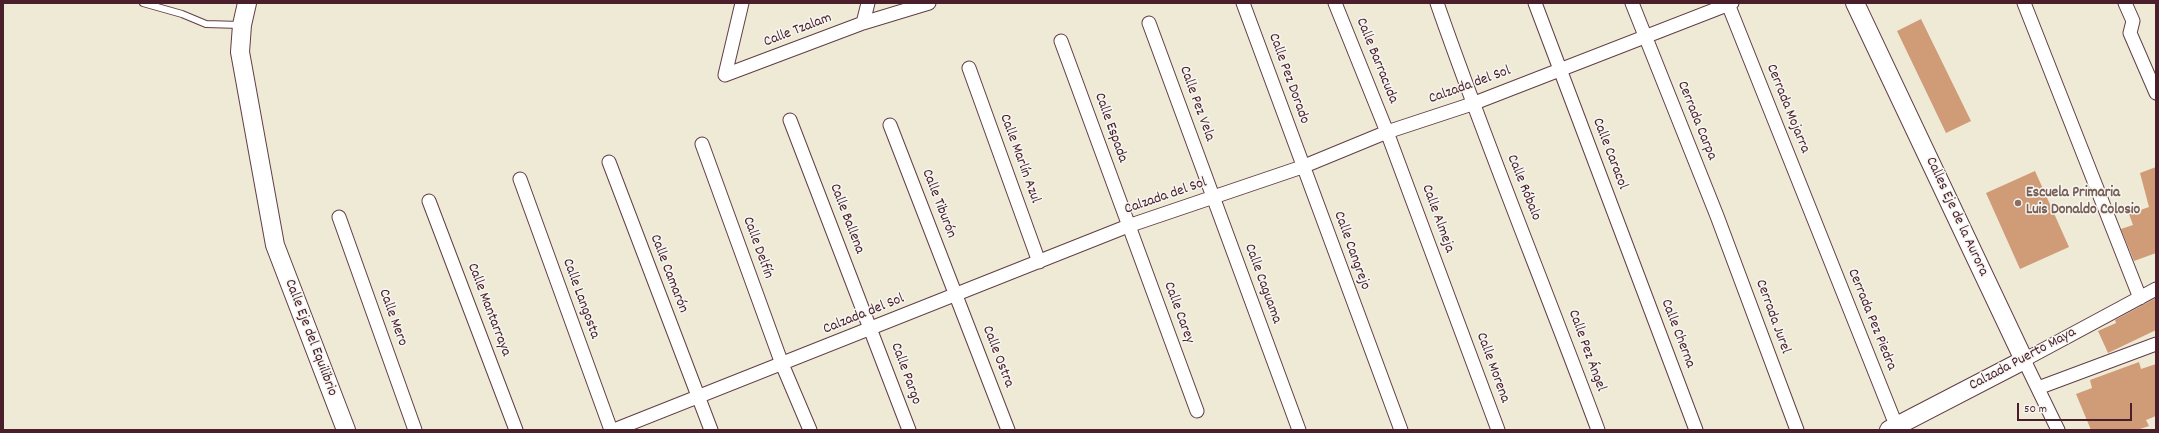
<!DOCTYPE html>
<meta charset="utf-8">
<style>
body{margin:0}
#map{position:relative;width:2159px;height:433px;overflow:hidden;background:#eeead6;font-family:Dekko,sans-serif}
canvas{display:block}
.frame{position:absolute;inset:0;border:4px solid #4a1f2b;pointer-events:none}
.scale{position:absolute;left:2017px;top:403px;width:115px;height:18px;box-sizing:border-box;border:2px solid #4a1f2b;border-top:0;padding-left:5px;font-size:12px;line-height:14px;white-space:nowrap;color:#4a1f2b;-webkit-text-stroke:3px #f6f6f2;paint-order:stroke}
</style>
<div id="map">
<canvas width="2159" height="433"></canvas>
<div class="frame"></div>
<div class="scale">50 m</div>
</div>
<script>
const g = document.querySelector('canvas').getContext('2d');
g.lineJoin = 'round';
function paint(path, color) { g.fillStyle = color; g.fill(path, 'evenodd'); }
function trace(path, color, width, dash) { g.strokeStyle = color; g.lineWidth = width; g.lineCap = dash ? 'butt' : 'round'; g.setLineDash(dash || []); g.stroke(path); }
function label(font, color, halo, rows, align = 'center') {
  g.font = font + ' Dekko,sans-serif'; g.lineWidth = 3; g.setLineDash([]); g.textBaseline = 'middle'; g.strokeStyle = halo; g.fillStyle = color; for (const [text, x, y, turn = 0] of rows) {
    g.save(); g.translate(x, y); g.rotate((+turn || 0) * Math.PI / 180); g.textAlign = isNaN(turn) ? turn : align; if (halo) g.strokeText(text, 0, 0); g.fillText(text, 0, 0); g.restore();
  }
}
const building = new Path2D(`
 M1921 19 1971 121 1946 133 1897 31Z
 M2156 167V253L2134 261 2121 229 2133 225 2129 214 2149 207 2140 173Z
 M2035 171 2069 247 2020 269 1986 193Z
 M2156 298V330L2108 353 2098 331 2116 323 2115 320Z
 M2139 362 2141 369 2156 364V416L2146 420 2149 426 2137 430H2091L2076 394 2092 388 2090 380Z`);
const lane = new Path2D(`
 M143 3 182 14 206 24 240 25`);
const street = new Path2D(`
 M1243 3 1401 430
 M1335 3 1387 132 1498 430
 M1437 3C1487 147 1545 287 1598 430
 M1535 3 1696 430
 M1632 3 1717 216 1797 430
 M2024 3 2140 298
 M2125 3 2133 21 2130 33 2156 93
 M1728 4 1898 430
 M863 23 868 3
 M1149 23 1299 430
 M1061 41 1197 411
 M969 68 1039 262
 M725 75 863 23 929 3
 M725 75 742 3
 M790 120 909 430
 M890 125 1008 430
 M702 144 782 364 810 430
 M609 162 711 430
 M520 179 611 430
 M429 201 516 430
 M339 217 415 430
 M2038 388 2156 344
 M614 430 1128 226 1302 167 1387 132 1472 104 1732 3
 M2058 430 2024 360 2156 289`);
const secondary = new Path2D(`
 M247 3 242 25 240 52 275 245 346 430
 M1855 3 2024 360 1889 430`);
const markers = [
 [2018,203,4,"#8d6e63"]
];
const streetNames = [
 ["Calle Tzalam",798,31,-21],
 ["Calle Barracuda",1376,61,68],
 ["Calle Pez Dorado",1288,79,70],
 ["Calzada del Sol",1470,86,-20],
 ["Calle Pez Vela",1196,104,70],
 ["Cerrada Mojarra",1787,109,68],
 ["Cerrada Carpa",1696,121,68],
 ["Calle Espada",1110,128,70],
 ["Calle Caracol",1609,154,69],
 ["Calle Marlín Azul",1019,159,70],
 ["Calle Róbalo",1523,188,68],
 ["Calzada del Sol",1166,197,-19],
 ["Calle Tiburón",938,204,69],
 ["Calles Eje de la Aurora",1956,217,65],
 ["Calle Ballena",846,219,69],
 ["Calle Almeja",1437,219,70],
 ["Calle Delfín",757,248,70],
 ["Calle Cangrejo",1351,251,70],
 ["Calle Camarón",668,274,69],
 ["Calle Caguama",1262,284,70],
 ["Calle Langosta",580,299,70],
 ["Calle Mantarraya",488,310,69],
 ["Calle Carey",1178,313,70],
 ["Calzada del Sol",864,315,-22],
 ["Cerrada Jurel",1772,317,70],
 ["Calle Mero",392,318,70],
 ["Cerrada Pez Piedra",1871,320,68],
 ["Calle Cherna",1677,334,69],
 ["Calle Eje del Equilibrio",310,338,69],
 ["Calle Pez Ángel",1586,351,70],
 ["Calle Ostra",997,357,69],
 ["Calzada Puerto Maya",2023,360,-28],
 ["Calle Morena",1492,368,70],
 ["Calle Pargo",905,374,70]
];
const educationNames = [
 ["Escuela Primaria",2026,194],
 ["Luis Donaldo Colosio",2026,211]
];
paint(building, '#d09b77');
trace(lane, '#633d45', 8);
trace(street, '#633d45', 15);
trace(secondary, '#633d45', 20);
trace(lane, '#fff', 6);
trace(street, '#fff', 13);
trace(secondary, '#fff', 18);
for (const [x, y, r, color] of markers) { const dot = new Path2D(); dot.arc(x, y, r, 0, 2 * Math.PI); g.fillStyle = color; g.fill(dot); trace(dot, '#f6f6f2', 1.5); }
label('15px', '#4a1f2b', '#f6f6f2', streetNames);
label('bold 15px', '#785e54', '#f6f6f2', educationNames, 'left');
</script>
